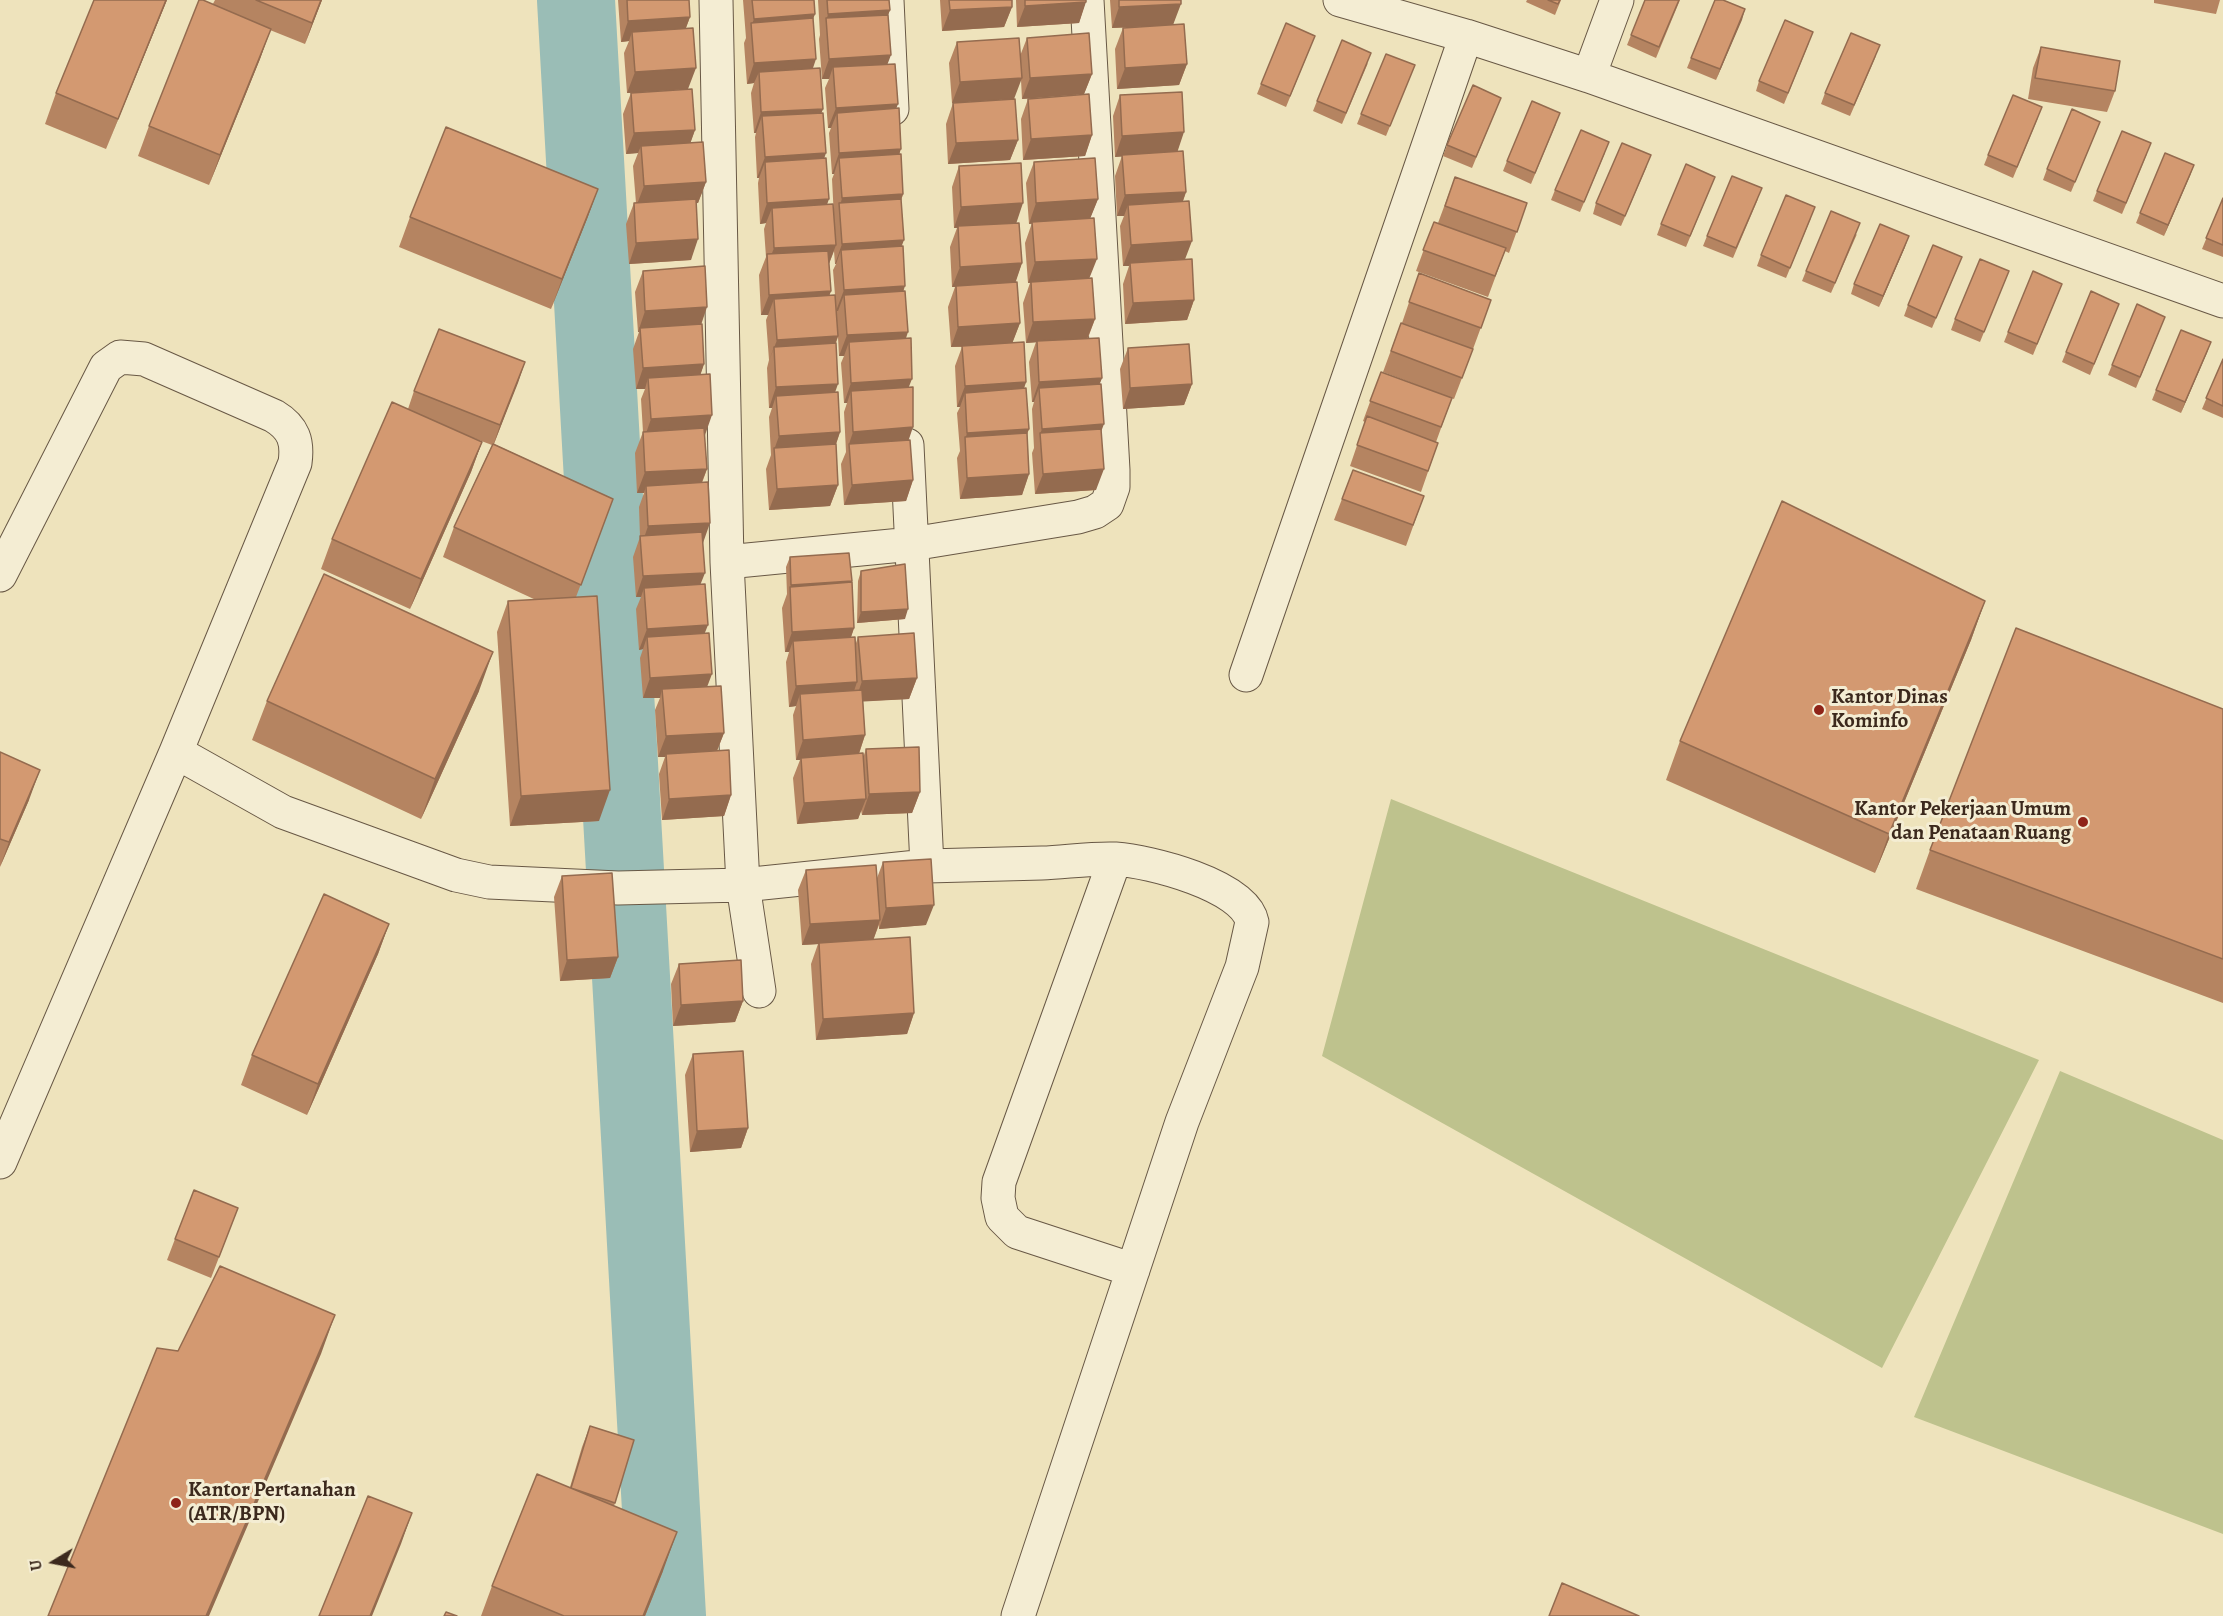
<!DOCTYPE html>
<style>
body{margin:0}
#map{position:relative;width:2223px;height:1616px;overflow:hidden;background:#eee3bc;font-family:Alegreya,serif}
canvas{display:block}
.north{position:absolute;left:24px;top:1532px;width:60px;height:60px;-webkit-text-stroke:4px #f4edd3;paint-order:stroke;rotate:260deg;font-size:16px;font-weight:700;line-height:24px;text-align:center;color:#3c291d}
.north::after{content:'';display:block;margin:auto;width:21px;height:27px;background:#3c291d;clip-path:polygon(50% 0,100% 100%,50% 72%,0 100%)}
</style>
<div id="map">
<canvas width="2223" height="1616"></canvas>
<div class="north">U</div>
</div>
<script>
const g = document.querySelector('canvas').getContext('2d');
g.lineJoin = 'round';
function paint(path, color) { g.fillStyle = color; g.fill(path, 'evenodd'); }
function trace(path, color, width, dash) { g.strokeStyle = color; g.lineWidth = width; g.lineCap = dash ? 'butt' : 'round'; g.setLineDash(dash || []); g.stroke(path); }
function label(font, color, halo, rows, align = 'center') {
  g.font = font + ' Alegreya,serif'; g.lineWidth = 6; g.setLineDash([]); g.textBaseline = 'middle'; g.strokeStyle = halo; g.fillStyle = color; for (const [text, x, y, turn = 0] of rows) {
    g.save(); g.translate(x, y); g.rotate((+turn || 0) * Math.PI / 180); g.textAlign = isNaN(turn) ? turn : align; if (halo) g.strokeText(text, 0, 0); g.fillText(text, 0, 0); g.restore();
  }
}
const green = new Path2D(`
 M1391 799 2039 1060 1882 1368 1322 1056Z
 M2060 1071 2223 1140V1534L1914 1417Z`);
const river = new Path2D(`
 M576 0 667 1616`);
const minor = new Path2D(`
 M716 0 727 562 743 885 759 991
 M887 0 892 109
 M1340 0 1466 36 1589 76 2223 301
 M1589 76 1617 0
 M727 562 912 544 1078 517 1095 512 1107 504 1113 487V470L1087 0
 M0 575 106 367 120 357 144 359 274 416C294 428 298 442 295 463L176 752 0 1162
 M1246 675 1466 36
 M176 752 283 812 456 875 489 882 618 888 743 885 927 866 907 445
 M1115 859 999 1182 998 1198 1002 1217 1017 1232 1133 1270
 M927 866C965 865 1004 864 1042 863 1066 862 1092 858 1116 859 1148 861 1245 885 1252 922L1242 967 1182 1122 1018 1616`);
const wall = new Path2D(`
 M167 0 106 149 45 124 56 93Z
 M215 0H322L305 44 270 30 260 59 209 185 138 156 149 126Z
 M618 0H689L690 17 686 28 688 89 642 92 695 130 690 143 706 182 698 203H696L691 260 629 264 626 224 634 203H636L633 166 638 153 626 154 623 114 631 93H627L624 53 629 41 621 42Z
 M743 0H814L815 14 813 18V69L823 109 821 113 827 204 834 218 832 179 834 174H832L829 133 831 128H828L825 88 829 79H822L819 39 820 35 818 0H889L890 10 888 15 887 64 896 108 903 194 901 201V246L909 388 908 440 913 480 906 501 844 505 841 464 846 452 844 412 847 403H844L841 363 844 356H839L838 337 836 343 835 392 840 432 836 444 838 485 830 506 769 510 766 469 771 455 769 417 772 408H769L767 368 769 360 766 320 768 315H761L759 275 766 257 764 229 766 223 760 224 758 183 759 178H757L755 137 756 133H754L751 93 754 83 747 84 744 43 746 38ZM834 251 835 264H836L833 270 835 295 829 296 831 291 829 264Z
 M940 0H1012V7L1004 27 942 31Z
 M1016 0H1086L1079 23 1017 27Z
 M1110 0H1181L1173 24 1187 64 1179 85 1117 89 1115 49 1123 28 1158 26 1112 28Z
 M1527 0H1561L1555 15 1526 2Z
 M1645 0H1680L1656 58 1627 45Z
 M2154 0H2220L2216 14 2154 3Z
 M1745 9 1716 80 1687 68 1691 58Z
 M1027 38 1092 74 1084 94 1022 99 1021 80 952 103 949 63 957 42 1020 56Z
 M1809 43 1784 104 1756 91 1759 81Z
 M1311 46 1286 107 1257 94 1261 84Z
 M2041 47 2115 91 2107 112 2028 99 2033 68Z
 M1876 56 1850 116 1821 104 1825 93Z
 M1368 63 1342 124 1313 111 1317 101Z
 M1415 65 1386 136 1357 124 1361 114Z
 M1120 95 1178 151 1186 192 1183 201 1185 260 1194 300 1187 320 1125 324 1123 284 1129 266H1123L1120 226 1124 216H1117L1115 176 1122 156 1115 157 1113 116Z
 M1501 98 1472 168 1443 156 1447 145Z
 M1028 99 1092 135 1085 156 1023 160 1021 119Z
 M953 103 1018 140 1010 160 948 164 946 124Z
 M2038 118 2013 178 1984 165 1988 155Z
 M1556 124 1531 184 1503 171 1507 161Z
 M2096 132 2071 192 2043 180 2047 169Z
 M1605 153 1580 212 1551 200 1555 190Z
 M2147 154 2122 214 2093 201 2097 191Z
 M1034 162 1098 199 1090 218 1089 278 1095 319 1088 338 1102 378 1099 384 1101 431 1096 490 1035 494 1032 453 1034 448 1032 409 1034 402H1032L1029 362 1036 342 1026 343 1023 303 1030 283H1028L1025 243 1032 223 1029 224 1026 183Z
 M2194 165 2164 236 2136 223 2140 213Z
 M959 166 1016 223 1022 263 1015 282 1020 323 1012 343 1026 382 1024 388 1029 429 1027 434 1029 474 1022 495 960 499 957 458 960 451 957 413 960 407H957L955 366 962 347H951L948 307 955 287H952L950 247 957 228H954L952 187Z
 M1647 166 1621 226 1593 214 1596 203Z
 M1455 177 1527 203 1509 253 1505 251 1488 297 1416 271 1434 222 1438 223Z
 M1715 177 1686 247 1657 235 1661 224Z
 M598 189 587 219 551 309 399 247 410 217Z
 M2223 198V257L2202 249Z
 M1758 199 1733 258 1703 246 1707 236Z
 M1811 218 1786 278 1757 266 1761 255Z
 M1857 234 1831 293 1802 281 1806 271Z
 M1905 247 1879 307 1851 294 1854 284Z
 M1958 267 1932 328 1904 316 1908 305Z
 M643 271 701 324 704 364 700 375 707 469 702 483 703 544 700 585 705 633 707 687 724 733 717 751 731 795 724 816 662 820 659 774 665 757H658L655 710 660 698H643L640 658 643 649 639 650 636 609 641 597H636L633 557 640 537 639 507 644 493H637L635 453 643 432 641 399 645 389H636L633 349 639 332H638L635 292Z
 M2009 271 1980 342 1951 330 1955 319Z
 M1419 273 1491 300 1473 349 1402 323Z
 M2062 284 2033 355 2004 342 2008 332Z
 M2115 314 2090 375 2062 362 2066 352Z
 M1401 323 1473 349 1454 399 1383 372Z
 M2161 327 2136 388 2108 375 2112 365Z
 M2211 342 2181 413 2152 400 2156 390Z
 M1128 348 1192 384 1184 405 1123 409 1120 369Z
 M2223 359V418L2202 409Z
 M525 362 494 444 613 499 576 597 599 821 510 826 497 632 508 601 536 600 443 557 454 527 492 445 468 436 482 442 471 472 410 609 321 569 332 539 408 409 414 391Z
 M1381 372 1452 398 1436 442 1438 443 1421 492 1350 466 1365 422 1363 421Z
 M1353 470 1424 496 1406 546 1334 520Z
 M790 557 852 583 854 628 851 637 855 646 858 637 917 678 909 699 863 701 865 735 859 754 863 758 866 749 920 792 912 813 862 815 861 810 858 819 797 824 793 778 800 760H796L793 715 796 706 789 707 786 662 789 652H785L782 608 787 594 786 567Z
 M861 571 905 619 857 623 858 581Z
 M1985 601 1971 640 1875 873 1666 780 1680 741Z
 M479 691 421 819 252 740 267 701Z
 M2223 709V1003L1916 889 1930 850Z
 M0 752 29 800 0 867Z
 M883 862 926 925 879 929V925L873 940 914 1013 907 1034 816 1040 811 964 818 944 802 945 798 890 806 870 877 878Z
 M562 876 618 957 610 978 560 981 554 897Z
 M389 924 378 954 307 1115 241 1085 252 1055Z
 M679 964 743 1001 735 1022 673 1026 671 984Z
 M693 1054 748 1128 741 1148 690 1152 685 1075Z
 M238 1208 211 1278 167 1260 175 1239Z
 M590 1426 634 1440 614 1506 663 1571 645 1616H481L492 1586 570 1487 582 1447Z`);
const shadedWall = new Path2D(`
 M166 0H167L106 149 118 119Z
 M321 0H322L305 44 312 23Z
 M1086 2 1079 23 1017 27 1025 6Z
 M1181 4 1173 25 1112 28 1119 7Z
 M1012 7 1004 27 942 31 950 10Z
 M1745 9 1742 20 1716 80 1720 69Z
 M890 10 882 31 827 18 828 14Z
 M815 14 807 35 752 24 754 19Z
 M690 17 682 38 632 32 629 41 621 42 628 21Z
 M271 29 260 59 209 185 220 155Z
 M891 55 883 76 833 67 829 79H822L829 59Z
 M816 59 809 80 759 72 754 83 747 84 754 63Z
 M1187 64 1179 85 1117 89 1125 68Z
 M696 68 688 89 627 93 635 72Z
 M1092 74 1084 94 1022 99 1030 78Z
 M1022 78 1014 99 952 103 960 82Z
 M898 104 890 125 837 113 831 128H828L836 108Z
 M823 109 815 129 762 116 756 133H754L761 112Z
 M695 130 688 150 641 146 638 153 626 154 634 133Z
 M1184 132 1177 153 1115 157 1122 136Z
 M1092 135 1085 156 1023 160 1031 139Z
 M1018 140 1010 160 948 164 956 143Z
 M901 149 894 169 839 158 834 174H832L839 153Z
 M826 153 819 174 765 162 759 178H757L765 157Z
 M2194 165 2190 176 2164 236 2168 225Z
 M706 182 698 203 636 207 644 186Z
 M598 189 587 219 551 309 562 279Z
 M1186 192 1179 212 1128 205 1124 216H1117L1125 195Z
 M903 194 896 215 840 206 842 198Z
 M829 199 822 219 772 208 766 223 760 224 767 203Z
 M1098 199 1090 219 1029 224 1036 203Z
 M1023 203 1016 224 954 228 961 207Z
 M1909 236 1905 247 1879 307 1883 296Z
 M698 239 691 260 629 264 636 243Z
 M904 240 896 261 841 250 836 264H835L842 244Z
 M1192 241 1184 262 1130 263 1129 266H1123L1131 245Z
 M836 245 828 266H767L774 248Z
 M1097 259 1089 279 1028 283 1035 262Z
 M1022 263 1015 284 952 287 960 267Z
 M905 286 898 307 844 295 838 311H836L844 290Z
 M831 291 823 312 774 299 768 315H761L769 295Z
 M1194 300 1187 320 1125 324 1133 303Z
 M707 307 700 328H640L639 332H638L645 311Z
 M1095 319 1087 339 1026 343 1033 322Z
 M1020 323 1012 344 951 347 958 327Z
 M908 332 901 353 849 342 844 356H839L847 335Z
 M838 336 830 357 774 347 769 361 777 340Z
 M2211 342 2207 353 2181 413 2185 402Z
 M525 362 518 383 493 446 500 425Z
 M704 364 697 385 648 378 645 389H636L643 368Z
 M1102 378 1094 399 1039 388 1034 402H1032L1039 382Z
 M912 379 904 399 851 391 847 403H844L851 383Z
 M1026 382 1019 403 965 393 960 407H957L965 386Z
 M838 384 831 404 776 396 772 408H769L776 387Z
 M1192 384 1184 405 1123 409 1130 388Z
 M712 415 705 435 644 439 651 419Z
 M1104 424 1096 445 1040 434 1042 429Z
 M913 427 906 448 849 444 853 432Z
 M1029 429 1021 449 965 440 967 433Z
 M840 432 833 453 774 450 779 436Z
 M482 442 471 472 410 609 421 579Z
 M707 469 699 489 646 486 644 493H637L645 472Z
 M1104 469 1096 490 1035 494 1043 474Z
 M1029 474 1022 495 960 499 967 478Z
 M913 480 906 501 844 505 852 485Z
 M838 485 830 506 769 510 777 489Z
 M710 523 703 543 641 547 648 526Z
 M705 573 697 593 644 588 641 597H636L643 576Z
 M852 581 848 591 790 589 791 585Z
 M1985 601 1971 640 1875 873 1889 834Z
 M908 609 905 619 857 623 861 612Z
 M708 625 700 645 647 637 643 649 639 650 647 629Z
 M854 628 847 649 793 641 789 652H785L792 632Z
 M493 652 479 691 421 819 435 779Z
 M712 674 704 695 662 689 660 698H643L650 678Z
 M917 678 909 699 855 702 862 681Z
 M857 682 850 703 800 694 796 706 789 707 796 686Z
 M724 733 716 753 666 754 665 757H658L666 736Z
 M865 735 858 756 801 758 800 760H796L803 740Z
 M40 770 29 800 0 867 9 842Z
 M610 790 599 821 510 826 521 796Z
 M920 792 912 813 862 815 869 794Z
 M731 795 724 816 662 820 669 799Z
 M866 799 858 819 797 824 804 803Z
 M934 905 926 925 879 929 886 908Z
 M880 920 873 941 802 945 810 924Z
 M389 924 378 954 307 1115 318 1084Z
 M618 957 610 978 560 981 567 960Z
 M743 1001 735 1022 673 1026 681 1005Z
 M914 1013 907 1034 816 1040 823 1019Z
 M748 1128 741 1148 690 1152 697 1131Z
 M335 1315 321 1354 209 1616H206Z
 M412 1513 401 1544 372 1616H370Z
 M677 1532 663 1571 645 1616H643Z`);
const building = new Path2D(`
 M94 0H166L118 119 56 93Z
 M199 0H203L271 29 220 155 149 126Z
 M256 0H321L312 23Z
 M627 0H689L690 17 628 21Z
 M752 0H814L815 14 754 19Z
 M827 0H889L890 10 828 14Z
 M949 0H1012V7L950 10Z
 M1025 0H1086V2L1025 6Z
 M1119 0H1181V4L1119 7Z
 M1548 0H1560L1558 4Z
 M1645 0H1679L1659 47 1631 35Z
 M1715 0H1723L1745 9 1720 69 1691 58Z
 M888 15 891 55 829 59 826 18Z
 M813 18 816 59 754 63 751 23Z
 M1785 20 1813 32 1788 93 1759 81Z
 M1286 23 1315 36 1290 96 1261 84Z
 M1184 24 1187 64 1125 68 1123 28Z
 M693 28 696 68 635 72 632 32Z
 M1089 33 1092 74 1030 78 1027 38Z
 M1851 33 1880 45 1854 105 1825 93Z
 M1019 38 1022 78 960 82 957 42Z
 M1342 40 1371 53 1346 113 1317 101Z
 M2041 47 2120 61 2115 91 2035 78Z
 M1386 54 1415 65 1390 126 1361 114Z
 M895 64 898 104 836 108 833 67Z
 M820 68 823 109 761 112 759 72Z
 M1473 85 1501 98 1476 157 1447 145Z
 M692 89 695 130 634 133 631 93Z
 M1182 92 1184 132 1122 136 1120 95Z
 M1089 94 1092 135 1031 139 1028 99Z
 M2013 95 2042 107 2017 167 1988 155Z
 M1015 99 1018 140 956 143 953 103Z
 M1532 101 1560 113 1535 173 1507 161Z
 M899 108 901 149 839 153 837 113Z
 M2072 109 2100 122 2075 182 2047 169Z
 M823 113 826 153 765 157 762 116Z
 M446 127 598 189 562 279 410 217Z
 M1581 130 1609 142 1584 202 1555 190Z
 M2122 131 2151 143 2126 203 2097 191Z
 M703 142 706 182 644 186 641 146Z
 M1622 143 1651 155 1625 216 1596 203Z
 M1183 151 1186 192 1125 195 1122 155Z
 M2165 153 2194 165 2168 225 2140 213Z
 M901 154 903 194 842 198 839 158Z
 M826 158 829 199 767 203 765 162Z
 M1095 158 1098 199 1036 203 1034 162Z
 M1021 163 1023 203 961 207 959 166Z
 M1686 164 1715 177 1690 236 1661 224Z
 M1732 176 1762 188 1736 248 1707 236Z
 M1455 177 1527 203 1517 232 1445 206Z
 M1786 195 1815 207 1790 268 1761 255Z
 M2223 198V245L2206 238Z
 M696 199 698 239 636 243 634 203Z
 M901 199 904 240 842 244 839 203Z
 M1189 201 1192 241 1131 245 1128 205Z
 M833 204 836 245 774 248 772 208Z
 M1831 211 1860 223 1835 283 1806 271Z
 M1094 218 1097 259 1035 262 1032 222Z
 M1434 222 1506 248 1495 276 1423 250Z
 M1019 223 1022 263 960 267 958 226Z
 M1880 224 1909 236 1883 296 1854 284Z
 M1933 245 1962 257 1936 318 1908 305Z
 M903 246 905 286 844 290 841 250Z
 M828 251 831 291 769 295 767 254Z
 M1192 259 1194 300 1133 303 1130 263Z
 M1980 259 2009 271 1984 332 1955 319Z
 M705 266 707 307 645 311 643 271Z
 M2033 271 2062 284 2037 344 2008 332Z
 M1419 273 1491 300 1481 328 1409 302Z
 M1092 278 1095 319 1033 322 1031 282Z
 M1017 282 1020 323 958 327 956 286Z
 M905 291 908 332 847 335 844 295Z
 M2091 291 2119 304 2094 364 2066 352Z
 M835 295 838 336 777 340 774 299Z
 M2137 304 2165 317 2140 377 2112 365Z
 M1401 323 1473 349 1462 378 1391 351Z
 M702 324 704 364 643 368 640 328Z
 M439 329 525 362 500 425 414 391Z
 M2181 330 2211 342 2185 402 2156 390Z
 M911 338 912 379 851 383 849 342Z
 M1099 338 1102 378 1039 382 1037 341Z
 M1024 342 1026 382 965 386 962 346Z
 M836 343 838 384 776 387 774 347Z
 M1189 344 1192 384 1130 388 1128 348Z
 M2223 359V406L2206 398Z
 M1381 372 1452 398 1441 427 1370 401Z
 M710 374 712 415 651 419 648 378Z
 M1101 384 1104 424 1042 429 1039 388Z
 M913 387V427L853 432 851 391Z
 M1026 388 1029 429 967 433 965 393Z
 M838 392 840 432 779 436 776 396Z
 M392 402 482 442 421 579 332 539Z
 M1367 416 1438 443 1428 471 1357 445Z
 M704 428 707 469 645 472 643 432Z
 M1101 429 1104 469 1043 474 1040 433Z
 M1027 433 1029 474 967 478 965 437Z
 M910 440 913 480 852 485 849 444Z
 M493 444 613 499 581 585 454 527Z
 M836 444 838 485 777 489 774 448Z
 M1353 470 1424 496 1413 525 1342 499Z
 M708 482 710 523 648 526 646 486Z
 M1782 501 1985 601 1889 834 1680 741Z
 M702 532 705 573 643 576 640 536Z
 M849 553 852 581 791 585 790 557Z
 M905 564 908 609 861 612V571Z
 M324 574 493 652 435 779 267 701Z
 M852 582 854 628 792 632 790 587Z
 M705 584 708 625 647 629 644 588Z
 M597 596 610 790 521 796 508 601Z
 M2016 628 2223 709V959L1930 850Z
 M709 633 712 674 650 678 647 637Z
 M914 633 917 678 862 681 858 637Z
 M855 637 857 682 796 686 793 641Z
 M721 686 724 733 666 736 662 689Z
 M862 690 865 735 803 740 800 694Z
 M919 747 920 792 869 794 866 749Z
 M729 750 731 795 669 799 666 754Z
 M0 752 40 770 9 842 0 839Z
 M863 753 866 799 804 803 801 758Z
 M931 859 934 905 886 908 883 862Z
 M876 865 880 920 810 924 806 870Z
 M612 873 618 957 567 960 562 876Z
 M324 894 389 924 318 1084 252 1055Z
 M910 937 914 1013 823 1019 819 943Z
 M741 960 743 1001 681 1005 679 964Z
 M743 1051 748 1128 697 1131 693 1054Z
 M194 1190 238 1208 219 1257 175 1239Z
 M220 1266 335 1315 206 1616H48L157 1348 178 1351Z
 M590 1426 634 1440 615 1503 571 1488Z
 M537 1474 677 1532 643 1616H564L492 1586Z
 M368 1496 412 1513 370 1616H319Z
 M1562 1583 1639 1616H1549Z
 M446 1612 457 1616H444Z`);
const markers = [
 [1819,710,6,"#8f2418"],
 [2083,822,6,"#8f2418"],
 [176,1503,6,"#8f2418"]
];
const poiNames = [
 ["Kantor Dinas",1831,698],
 ["Kominfo",1831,722],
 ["Kantor Pekerjaan Umum",2071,810,"right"],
 ["dan Penataan Ruang",2071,834,"right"],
 ["Kantor Pertanahan",188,1491],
 ["(ATR/BPN)",188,1515]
];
paint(green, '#bec28d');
trace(river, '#9abdb6', 78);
trace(minor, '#685845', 35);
trace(minor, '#f4edd3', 33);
paint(wall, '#b58461');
paint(shadedWall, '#946b4f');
paint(building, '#d39971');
trace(building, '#946b4f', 1.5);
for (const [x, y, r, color] of markers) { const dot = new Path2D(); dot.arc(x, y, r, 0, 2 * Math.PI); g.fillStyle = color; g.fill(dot); trace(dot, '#f4edd3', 2); }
label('bold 21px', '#3c291d', '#f4edd3', poiNames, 'left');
</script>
